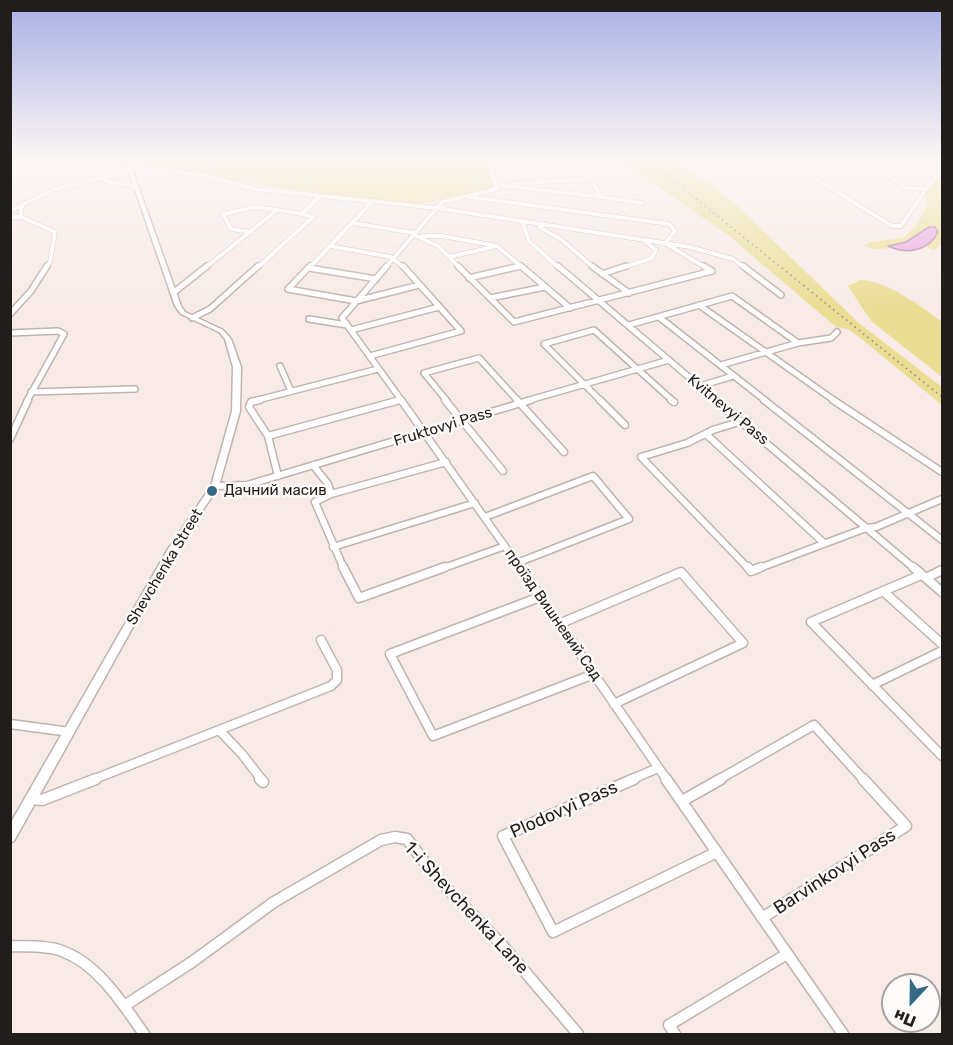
<!DOCTYPE html>
<meta charset="utf-8">
<style>
body{margin:0}
#map{position:relative;width:953px;height:1045px;overflow:hidden;background:#f8ebe7;font-family:Rubik,sans-serif}
canvas{display:block}
.frame{position:absolute;inset:0;border:12px solid #211d1b;pointer-events:none}
.north{position:absolute;left:881px;top:973px;width:60px;height:60px;box-sizing:border-box;background:#fdfbfa;border:2px solid #a5a2a1;border-radius:50%;rotate:202deg;font-size:16px;font-weight:700;line-height:24px;text-align:center;color:#211d1b}
.north::after{content:'';display:block;margin:auto;width:21px;height:27px;background:#336985;clip-path:polygon(50% 0,100% 100%,50% 72%,0 100%)}
</style>
<div id="map">
<canvas width="953" height="1045"></canvas>
<div class="frame"></div>
<div class="north">Пн</div>
</div>
<script>
const g = document.querySelector('canvas').getContext('2d');
g.lineJoin = 'round';
function paint(path, color) { g.fillStyle = color; g.fill(path, 'evenodd'); }
function trace(path, color, width, dash) { g.strokeStyle = color; g.lineWidth = width; g.lineCap = dash ? 'butt' : 'round'; g.setLineDash(dash || []); g.stroke(path); }
function label(font, color, halo, rows, align = 'center') {
  g.font = font + ' Rubik,sans-serif'; g.lineWidth = 5; g.setLineDash([]); g.textBaseline = 'middle'; g.strokeStyle = halo; g.fillStyle = color; for (const [text, x, y, turn = 0] of rows) {
    g.save(); g.translate(x, y); g.rotate((+turn || 0) * Math.PI / 180); g.textAlign = isNaN(turn) ? turn : align; if (halo) g.strokeText(text, 0, 0); g.fillText(text, 0, 0); g.restore();
  }
}
const green = new Path2D(`
 M118 161H488L498 187 420 204 323 194 133 166Z
 M621 161H680L733 202 860 324 942 387V405L859 337 848 329 836 327 728 235Z
 M942 170V243L934 250 926 247 937 228 930 226 906 242 888 245 891 248 875 249 864 246 870 242 903 238 915 227 927 207 926 189Z
 M860 280C886 280 922 307 942 322V377L871 321 848 286Z`);
const water = new Path2D(`
 M929 227H935L938 232C929 251 907 255 888 246L906 242Z`);
const minorFar4 = new Path2D(`
 M787 161 892 226H901L926 189
 M861 161 907 188 926 189 942 170
 M129 166 202 175 255 189 437 208 690 247 733 259 745 268
 M492 169 582 164 601 197 498 185
 M104 181 135 186
 M512 184 590 179
 M470 197 669 224 675 231 665 243 706 268
 M601 197 642 203
 M25 203 21 209V217L55 232 50 262 46 268
 M10 211 55 189 131 171
 M10 217H21
 M522 221 529 241 559 268
 M352 223 415 233
 M539 227 562 240 594 268
 M251 232 231 229 223 214 255 207 277 210
 M414 235 438 246 460 268
 M422 236H442L497 246 523 268
 M330 246 391 257 404 268
 M449 257 493 247
 M205 268 277 210 302 214
 M257 268 313 217 302 214 319 197
 M309 268 373 201
 M385 268 442 202 497 189 488 161
 M514 268 521 266
 M622 268 652 258 656 250 646 242`);
const minorFar3 = new Path2D(`
 M387 266 342 318 402 401
 M458 266 514 322 712 271
 M521 266 570 308
 M558 266 717 401
 M592 266 629 293
 M704 266 712 271
 M743 266 781 295
 M309 268 376 279
 M602 274 626 266
 M469 278 520 266
 M288 289 356 301 419 285
 M288 289 310 266
 M173 293 207 266
 M490 298 545 287
 M699 305 835 401
 M10 314 31 291 47 266
 M659 317 766 401
 M192 318 210 309 258 266
 M309 319 347 325
 M629 325 732 296 798 343
 M351 330 439 307
 M10 333 58 331 64 334 27 401
 M370 356 461 331 403 266
 M721 365 798 343 831 338 837 332
 M280 366 291 391
 M700 386 733 376
 M31 392 135 389
 M254 401 378 369
 M396 401 400 400
 M447 401 424 373 479 358 518 401
 M526 401 669 360
 M601 401 544 344 594 330 673 401`);
const minorFar2 = new Path2D(`
 M260 400 251 402 249 407 268 436 278 476
 M401 400 521 569
 M445 400 503 471
 M517 400 564 452
 M600 400 625 425
 M671 400 674 402
 M715 400 915 569
 M764 400 942 540
 M833 400 942 472
 M742 421 713 430 687 443 641 457 749 569
 M707 435 824 543
 M268 436 400 400
 M10 439 28 400
 M313 465 328 484 331 494
 M215 486 247 485 531 400
 M485 517 593 476 629 519 517 563
 M333 547 475 503
 M344 569 315 502 331 494 446 462
 M441 569 505 546
 M757 569 866 528 876 527 942 499`);
const minorFar1 = new Path2D(`
 M343 567 359 598 445 567
 M520 567 667 780
 M748 567 751 571 761 567
 M913 567 942 592
 M921 575 811 622 942 756
 M926 578 942 570
 M883 591 942 644
 M540 597 390 654 433 736 594 674
 M559 624 681 572 743 643 614 704
 M872 685 942 651
 M10 724 70 732
 M220 731 242 754 262 780
 M92 780 331 686 337 680V670L321 640
 M630 780 658 768
 M718 780 814 725 864 780`);
const minor = new Path2D(`
 M260 779 263 782
 M634 779 503 836 553 932 717 852
 M666 779 843 1034
 M31 799 42 800 96 779
 M682 801 721 779
 M762 918 906 826 863 779
 M10 946C27 947 46 945 62 951 98 964 123 1004 144 1034
 M124 1006 192 962 274 902 381 840 395 837 407 839 435 876 503 946 578 1034
 M675 1034 669 1025 787 954`);
const tertiary = new Path2D(`
 M111 161H118L131 166 181 306 185 312 223 330 231 339 241 367 240 411 219 486 174 553 14 841 10 843V824L168 549 211 486 232 411 233 367 225 339 219 332 181 314 175 306 127 167Z`);
const rail = new Path2D(`
 M649 161 942 397`);
const markers = [
 [212,491,6,"#336985"]
];
const streetNames = [
 ["Kvitnevyi Pass",728,410,40],
 ["Fruktovyi Pass",443,427,-17],
 ["Shevchenka Street",165,567,-59],
 ["проїзд Вишневий Сад",553,615,55]
];
const poiNames = [
 ["Дачний масив",224,491]
];
const nearStreetnames = [
 ["Plodovyi Pass",564,810,-24],
 ["Barvinkovyi Pass",835,872,-33],
 ["1-i Shevchenka Lane",466,908,47]
];
paint(green, '#eade95');
paint(water, '#e8a8e0');
trace(water, '#ac7ea5', 1.5);
trace(minorFar4, '#c0b3af', 5);
trace(minorFar3, '#c0b3af', 8);
trace(minorFar2, '#c0b3af', 9);
trace(minorFar1, '#c0b3af', 11);
trace(minor, '#c0b3af', 13);
trace(tertiary, '#c0b3af', 3);
trace(minorFar4, '#fff', 4);
trace(minorFar3, '#fff', 5);
trace(minorFar2, '#fff', 6);
trace(minorFar1, '#fff', 8);
trace(minor, '#fff', 10);
paint(tertiary, '#fff');
trace(rail, '#8d8481', 1.5, [1.5, 4]);
const sky = g.createLinearGradient(0, 0, 0, 307);
sky.addColorStop(0, '#a8afe5');
sky.addColorStop(0.52, '#fcf6f4');
sky.addColorStop(1, '#fcf6f400');
g.fillStyle = sky;
g.fillRect(0, 0, 953, 307);
for (const [x, y, r, color] of markers) { const dot = new Path2D(); dot.arc(x, y, r, 0, 2 * Math.PI); g.fillStyle = color; g.fill(dot); trace(dot, '#fdfbfa', 2); }
label('15px', '#211d1b', '#fdfbfa', streetNames);
label('15px', '#211d1b', '#fdfbfa', poiNames, 'left');
label('18px', '#211d1b', '#fdfbfa', nearStreetnames);
</script>
